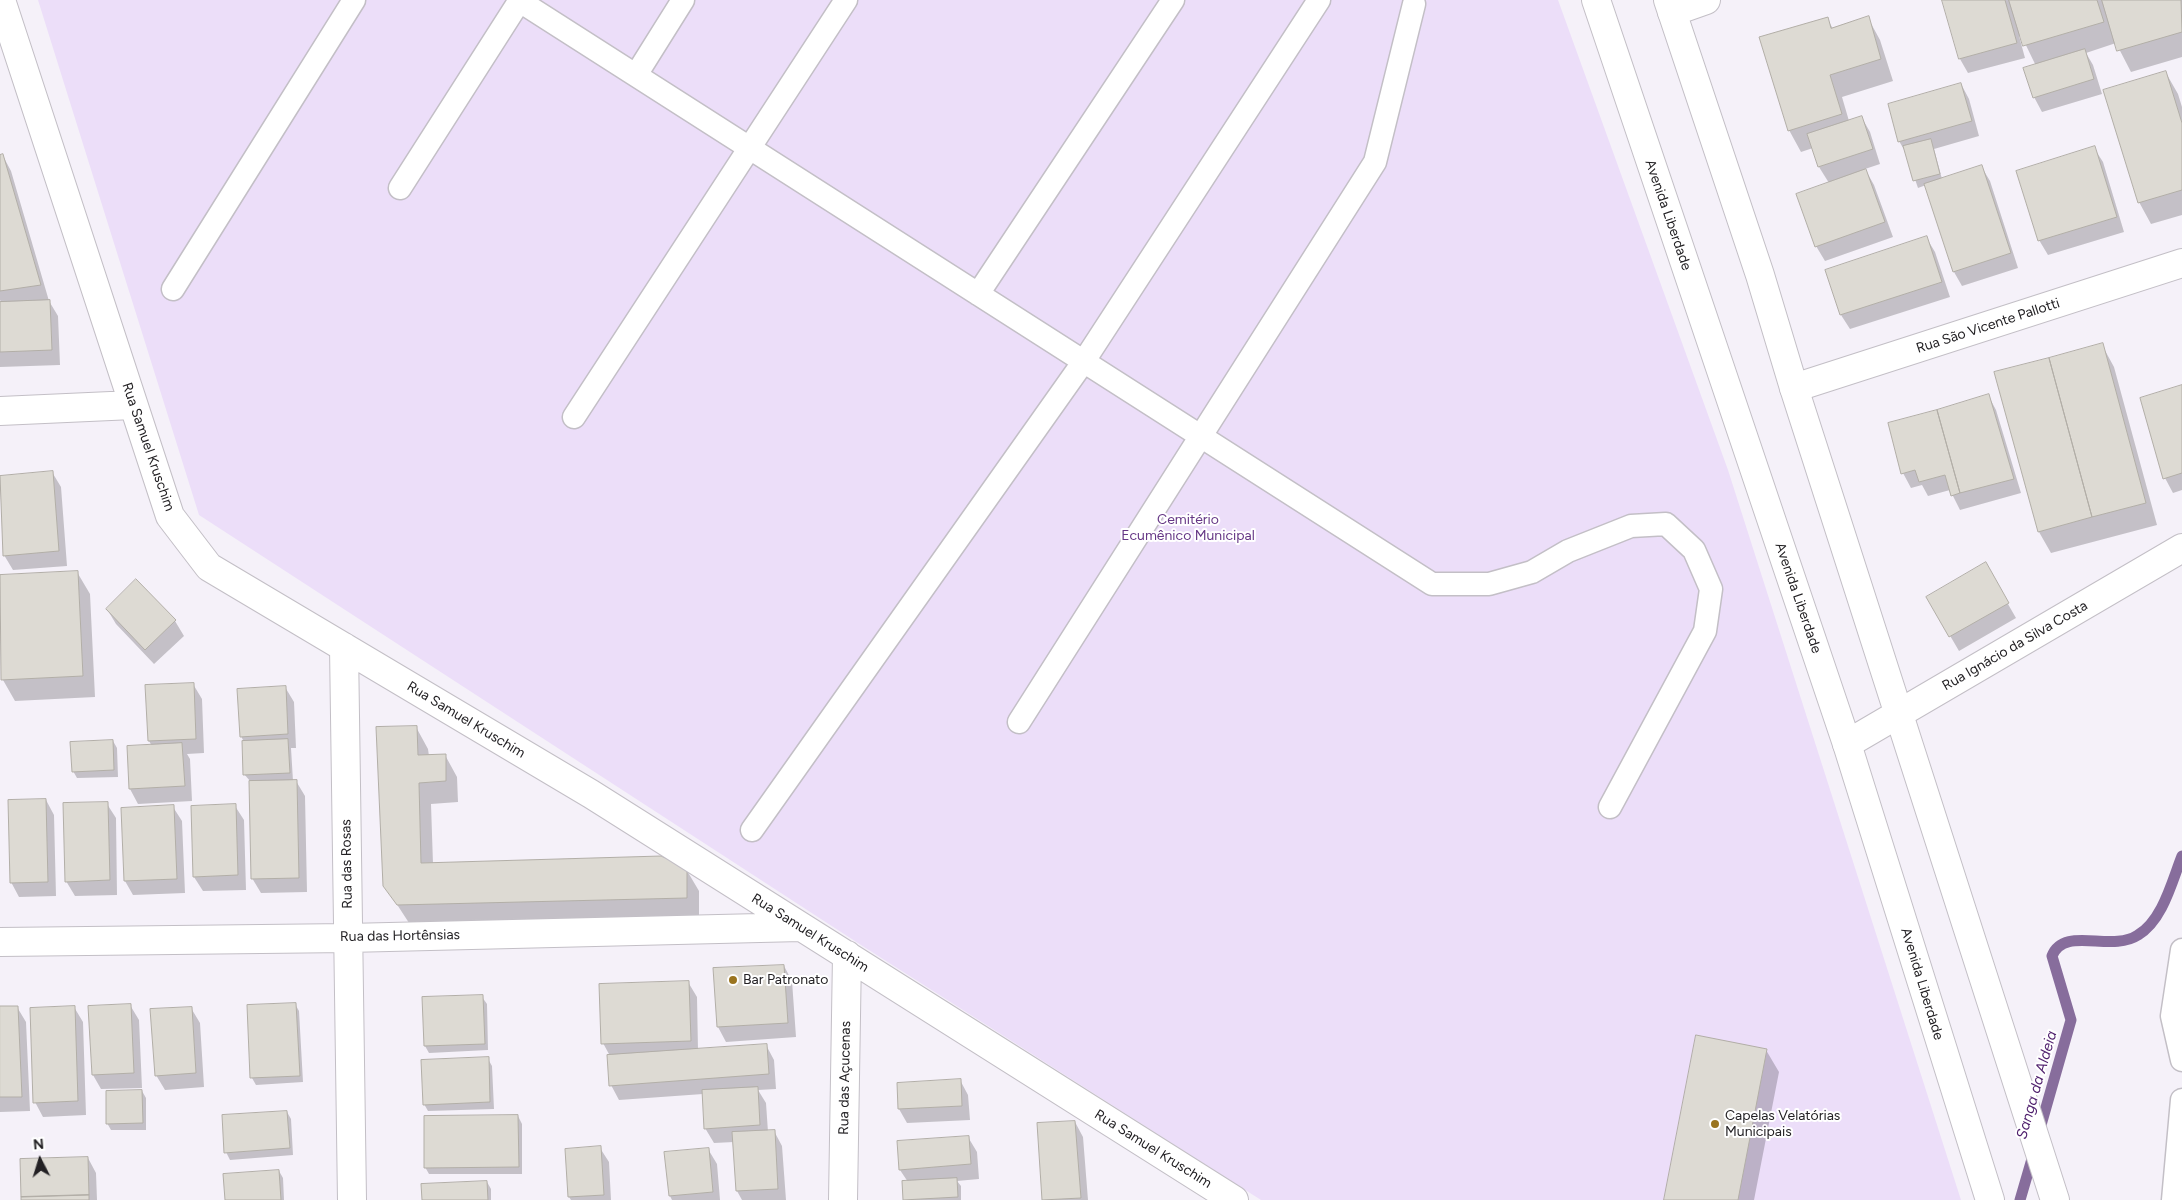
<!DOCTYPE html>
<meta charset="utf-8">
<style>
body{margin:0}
#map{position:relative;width:2182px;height:1200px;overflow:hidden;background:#f5f1f9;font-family:Figtree,sans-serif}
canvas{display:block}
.north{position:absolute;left:15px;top:1135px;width:50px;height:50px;-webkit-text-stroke:4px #fff;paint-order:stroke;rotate:355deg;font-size:14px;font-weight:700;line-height:20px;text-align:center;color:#232124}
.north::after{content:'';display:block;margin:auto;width:18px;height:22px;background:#232124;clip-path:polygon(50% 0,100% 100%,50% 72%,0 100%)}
</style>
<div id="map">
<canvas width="2182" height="1200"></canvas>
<div class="north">N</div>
</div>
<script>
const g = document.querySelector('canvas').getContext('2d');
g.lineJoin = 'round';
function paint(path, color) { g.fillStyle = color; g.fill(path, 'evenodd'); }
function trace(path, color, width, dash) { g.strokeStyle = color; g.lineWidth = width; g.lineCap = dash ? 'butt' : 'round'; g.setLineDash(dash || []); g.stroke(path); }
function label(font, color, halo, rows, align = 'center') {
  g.font = font + ' Figtree,sans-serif'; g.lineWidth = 4; g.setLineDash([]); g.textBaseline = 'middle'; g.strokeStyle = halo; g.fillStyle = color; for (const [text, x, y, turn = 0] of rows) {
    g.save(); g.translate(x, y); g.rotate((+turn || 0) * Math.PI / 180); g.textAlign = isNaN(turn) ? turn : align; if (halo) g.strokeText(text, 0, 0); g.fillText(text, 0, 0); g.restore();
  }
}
const green = new Path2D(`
 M38 0H1558L1728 470 1961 1200H1261L861 945 199 515Z`);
const shadow = new Path2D(`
 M1944 0H2182V57L2131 72 2116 43 2086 53 2093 65 2102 94 2042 112 2034 97 2036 66 2021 35 2019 36 2025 58 1968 73 1960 59Z
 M1827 18 1833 29 1868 18 1880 40 1893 81 1842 97 1849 121 1862 118 1870 132 1880 164 1865 169 1874 185 1893 237 1825 261 1816 246 1829 183 1819 167 1813 148 1801 152 1789 130Z
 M2166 73 2178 94 2182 107V215L2151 224 2139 202Z
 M1961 84 1969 99 1979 136 1934 149 1942 179 1981 166 1990 181 2018 268 1962 286 1954 272 1926 185 1918 188 1906 153 1899 141Z
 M2094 148 2103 162 2124 232 2048 255 2039 240Z
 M3 156 11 171 49 301 58 316 60 365 0 367V303H2L0 300V157Z
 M1926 237 1935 252 1950 297 1850 329 1841 315 1827 271Z
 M2102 345 2114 367 2157 525 2051 553 2039 532Z
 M2182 386V490L2173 493 2165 478Z
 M1988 395 1996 410 2021 493 1960 510 1950 490 1928 496 1922 485 1911 488 1903 473Z
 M52 472 61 487 67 566 13 570 4 555 0 477Z
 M1985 564 2016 618 1959 651 1928 598Z
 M77 572 90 594 95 697 15 701 3 680 0 576Z
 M136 581 175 621 184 636 154 664 116 624 107 609Z
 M193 684 202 699 204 753 187 754 190 759 192 801 138 804 130 789 152 746 149 741Z
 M285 687 294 702 296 748H291L293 781H296L305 796 307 892 261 893 252 878 250 781 244 774V742L241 736Z
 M416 727 428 749 429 756 445 755 457 777 458 802 431 804 433 864 686 869 699 891V919L411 926 385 886Z
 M113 741 117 748 118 777 77 778 73 771Z
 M46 800 54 815 56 896 19 897 11 882Z
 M107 804 116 818 117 895 75 896 66 881Z
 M235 806 244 820 246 890 203 891 194 877Z
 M173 807 182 821 185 893 133 895 125 881Z
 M784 966 792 981 796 1037 726 1042 718 1027Z
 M688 982 697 997 698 1050 766 1045 774 1060 776 1089 758 1090 766 1103 768 1132 774 1131 782 1146 786 1200H742L737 1191 734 1142 714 1143 705 1128 703 1094 619 1100 611 1085 610 1056 603 1043Z
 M482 997 487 1004 488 1050 429 1053 425 1046Z
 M295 1004 299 1011 303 1082 256 1085 252 1078Z
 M130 1005 139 1020 142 1088 101 1089 93 1075Z
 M17 1007 26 1022 30 1111 0 1112V1008Z
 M74 1007 83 1022 86 1115 43 1117 35 1102Z
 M191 1008 200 1023 204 1087 165 1090 156 1075Z
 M1766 1050 1779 1072 1754 1200H1665Z
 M488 1059 492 1066 494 1109 428 1111 424 1104Z
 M960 1080 968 1095 970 1120 907 1123 899 1109Z
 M142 1091 146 1098V1130H111L107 1123Z
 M287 1112 291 1119 293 1155 230 1160 226 1152Z
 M518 1116 522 1124V1174H429L425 1167Z
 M1075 1122 1083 1137 1088 1200H1044L1038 1125Z
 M968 1137 977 1152 979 1179 957 1181 961 1186V1200H904L903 1182H908L900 1170Z
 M600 1148 609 1162 611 1200H571L569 1197Z
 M708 1149 717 1164 720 1200H672L670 1196Z
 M88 1158 96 1173 97 1200H22Z
 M279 1171 283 1178 284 1200H226Z
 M487 1182 491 1189V1200H423Z`);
const stream = new Path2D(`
 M2039 1132 2071 1020 2052 956C2064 925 2111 953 2138 935 2163 920 2172 881 2182 856
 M2020 1200 2034 1152`);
const building = new Path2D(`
 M1942 0H2005L2017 43 1959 59Z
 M2009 0H2097L2104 22 2023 46Z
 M2102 0H2181L2182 32 2117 51Z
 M1869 16 1881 59 1830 75 1842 114 1788 131 1759 37 1828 17 1831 28Z
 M2085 49 2094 79 2033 98 2023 68Z
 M2166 71 2182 123V190L2138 203 2103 90Z
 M1961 83 1972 121 1898 142 1888 104Z
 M1862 116 1873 149 1818 167 1807 134Z
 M1931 139 1940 174 1913 181 1903 146Z
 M2095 146 2117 217 2038 241 2016 171Z
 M3 154 41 285 0 291V155Z
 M1982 165 2011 253 1953 272 1924 184Z
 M1866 169 1885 222 1815 247 1796 194Z
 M1927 236 1942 282 1840 315 1825 270Z
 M50 300 52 350 0 352V302Z
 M2103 343 2146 503 2092 517 2049 358Z
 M2049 358 2092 517 2038 532 1994 372Z
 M2182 385V473L2163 479 2140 398Z
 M1989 394 2014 479 1960 493 1937 410Z
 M1937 410 1960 493 1951 496 1945 475 1919 482 1915 470 1901 474 1888 423Z
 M53 471 59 551 3 556 0 476Z
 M1986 562 2009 603 1949 637 1926 597Z
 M78 571 83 676 1 680 0 575Z
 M136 579 176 620 145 650 106 609Z
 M194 683 196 739 148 741 145 685Z
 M286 686 288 734 240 737 237 689Z
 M417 726 418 755 446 754V781L419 783 421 863 661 856 687 868V898L397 905 383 886 376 727Z
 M288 739 290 773 243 775 242 741Z
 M113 740 114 770 72 772 70 742Z
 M182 743 185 786 129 789 127 746Z
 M297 780 299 878 251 879 249 781Z
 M46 799 48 882 10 883 8 800Z
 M108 802 110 880 65 882 63 803Z
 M236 804 238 875 193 877 191 806Z
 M174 805 177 879 124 881 121 808Z
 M784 965 788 1023 717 1027 713 968Z
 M689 981 691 1041 601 1044 599 984Z
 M483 995 485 1044 424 1046 422 997Z
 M296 1003 300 1076 250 1078 247 1005Z
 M131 1004 134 1073 92 1075 88 1006Z
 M0 1006H18L22 1097H0Z
 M75 1006 78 1101 33 1103 30 1008Z
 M192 1007 196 1073 155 1076 150 1009Z
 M1696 1035 1767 1049 1738 1200H1664Z
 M767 1044 769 1074 609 1086 607 1055Z
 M489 1057 490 1102 423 1105 421 1060Z
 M961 1079 962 1106 898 1109 897 1083Z
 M758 1087 760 1125 704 1129 702 1090Z
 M142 1090 143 1123 106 1124V1091Z
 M287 1111 290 1148 224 1153 222 1115Z
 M518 1115 519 1167 424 1168V1116Z
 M1075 1121 1081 1198 1042 1200 1037 1123Z
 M775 1130 778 1189 736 1191 732 1132Z
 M969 1136 971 1164 899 1170 897 1141Z
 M601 1146 604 1195 568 1197 565 1149Z
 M709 1148 713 1192 669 1196 664 1152Z
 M88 1157 89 1195 21 1197 20 1159Z
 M279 1170 281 1200H225L223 1174Z
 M957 1178 958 1197 903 1200 902 1181Z
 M487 1181 488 1200H422L421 1184Z
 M89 1195V1200H21V1197Z`);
const service = new Path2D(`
 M518 0 1432 584H1489L1532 572 1568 551 1631 526 1666 524 1694 550 1711 589 1705 631 1610 807
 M636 75 683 0
 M400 188 520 0
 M173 289 354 0
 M978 294 1173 0
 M574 417 846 0
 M1019 722 1375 162 1414 4
 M752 830 1084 361 1319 0
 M2182 950 2172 1016 2182 1060
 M2173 1200 2182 1100`);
const minor = new Path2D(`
 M1 0 170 516 209 567 591 794 1234 1200
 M1672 12 1706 0
 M1794 388 2182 263
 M0 411 133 405
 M344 647 352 1200
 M1847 744 2182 548
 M0 942 348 938 801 927
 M843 1200 847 955`);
const tertiary = new Path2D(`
 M1596 0 1847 744 1990 1200
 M1668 0 1760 275 1794 388 2055 1200`);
const markers = [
 [733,980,5,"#9a741f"],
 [1715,1124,5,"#9a741f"]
];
const streetNames = [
 ["Avenida Liberdade",1668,215,71],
 ["Rua São Vicente Pallotti",1988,326,-18],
 ["Rua Samuel Kruschim",148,447,71],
 ["Avenida Liberdade",1798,598,71],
 ["Rua Ignácio da Silva Costa",2015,646,-30],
 ["Rua Samuel Kruschim",466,720,31],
 ["Rua das Rosas",347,864,-91],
 ["Rua Samuel Kruschim",810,933,32],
 ["Rua das Hortênsias",400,936,-1],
 ["Avenida Liberdade",1922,984,73],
 ["Rua das Açucenas",845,1078,-89],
 ["Rua Samuel Kruschim",1153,1149,32]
];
const parkNames = [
 ["Cemitério",1188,520],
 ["Ecumênico Municipal",1188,536]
];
const poiNames = [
 ["Bar Patronato",743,980],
 ["Capelas Velatórias",1725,1116],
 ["Municipais",1725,1132]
];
const waterNames = [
 ["Sanga da Aldeia",2037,1085,-74]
];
paint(green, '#ecdef9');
paint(shadow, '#0003');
trace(stream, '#876d9c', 11);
paint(building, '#dddad3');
trace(building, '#b2aea7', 1);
trace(service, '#c3bfc6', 25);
trace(minor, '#c3bfc6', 30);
trace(tertiary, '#c3bfc6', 30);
trace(service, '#fff', 22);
trace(minor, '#fff', 28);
trace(tertiary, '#fff', 28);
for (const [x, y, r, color] of markers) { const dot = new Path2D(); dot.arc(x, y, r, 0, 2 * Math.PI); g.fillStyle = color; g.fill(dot); trace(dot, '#fff', 2); }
label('14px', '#232124', '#fff', streetNames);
label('14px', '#653685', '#fff', parkNames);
label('14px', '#232124', '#fff', poiNames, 'left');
label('italic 15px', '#4f1f6d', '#fff', waterNames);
</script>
